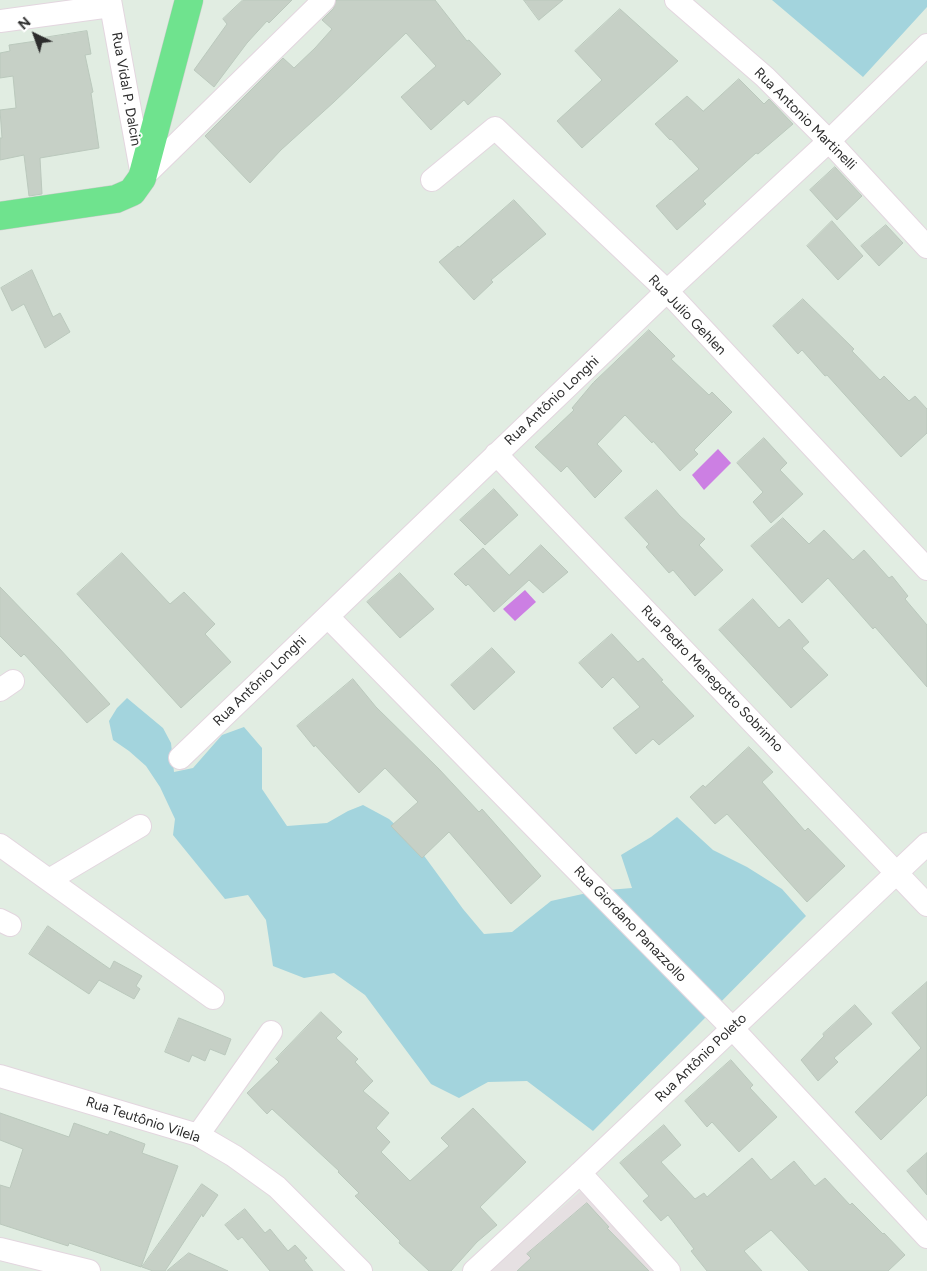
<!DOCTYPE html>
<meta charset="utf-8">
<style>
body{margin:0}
#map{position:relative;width:927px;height:1271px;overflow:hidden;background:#e1ede2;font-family:Figtree,sans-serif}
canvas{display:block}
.north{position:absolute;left:10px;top:10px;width:50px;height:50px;-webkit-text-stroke:4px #fff;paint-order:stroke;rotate:318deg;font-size:14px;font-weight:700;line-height:20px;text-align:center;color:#2d2d2d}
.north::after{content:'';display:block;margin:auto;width:18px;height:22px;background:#2d2d2d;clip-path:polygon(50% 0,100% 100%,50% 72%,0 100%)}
</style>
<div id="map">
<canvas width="927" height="1271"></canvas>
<div class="north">N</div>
</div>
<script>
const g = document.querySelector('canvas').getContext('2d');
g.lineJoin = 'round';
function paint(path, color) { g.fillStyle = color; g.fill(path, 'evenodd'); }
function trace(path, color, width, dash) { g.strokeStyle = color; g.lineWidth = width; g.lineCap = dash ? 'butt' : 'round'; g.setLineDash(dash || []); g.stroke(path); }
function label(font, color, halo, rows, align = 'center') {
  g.font = font + ' Figtree,sans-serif'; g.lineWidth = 5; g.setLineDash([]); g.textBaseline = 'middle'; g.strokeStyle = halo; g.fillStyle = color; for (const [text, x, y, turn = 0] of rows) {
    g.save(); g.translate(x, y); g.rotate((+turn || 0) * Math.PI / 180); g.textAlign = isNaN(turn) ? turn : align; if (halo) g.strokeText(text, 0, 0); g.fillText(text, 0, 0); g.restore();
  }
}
const industrial = new Path2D(`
 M582 1190 655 1271H488Z`);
const green = new Path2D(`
 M772 0H927V7L863 77Z
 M127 698 163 728 171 743 174 772 193 768 222 735 244 727 262 748V789L287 826 327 823 348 811 363 805 389 819 414 842 463 909 484 934 512 932 551 901 596 891 632 888 621 855 651 837 677 817 713 850 747 867 782 889 806 916 593 1131 527 1081 488 1082 459 1098 431 1084 365 995 334 973 304 978 273 966 266 920 248 895 225 899 173 835 175 819 160 787 146 766 129 751 113 740 109 721 117 708Z`);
const water = new Path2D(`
 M718 449 731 463 704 490 692 475Z
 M525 590 536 602 515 621 503 609Z`);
const building = new Path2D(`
 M243 0H292L269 23 267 21 247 43 214 87 194 70 227 24 223 19Z
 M337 0H435L467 41 469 40 501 74 468 105 464 100 431 130 401 97 436 66 406 33 334 102 281 150 250 183 205 136 283 58 294 68 315 48 332 29 322 20 333 9Z
 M524 0H563L539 20Z
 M620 9 678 61 582 148 557 121 602 80 575 51Z
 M87 31 91 54 85 55 93 92 91 93 99 148 40 158 42 194 29 196 24 155 0 160V138H2L0 110 16 108 13 76 0 78V53L10 51 9 45 43 40V38Z
 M739 79 764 104 769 99 793 124 758 154 756 153 703 201 706 204 677 230 656 206 699 169 671 139 670 140 655 124 687 96 703 111Z
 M835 167 862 196 837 220 810 190Z
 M514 200 546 234 491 280 493 282 474 300 439 262 458 246 459 247Z
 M832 221 863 256 838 280 807 246Z
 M886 225 903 243 879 266 861 246Z
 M32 270 53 317 60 313 70 332 45 348 24 304 12 311 1 288Z
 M803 299 854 349 852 351 880 380 884 376 909 401 915 396 927 409V433L901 457 827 375 825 376 802 350 798 354 773 326Z
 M649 330 675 356 671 359 709 395 712 392 732 412 694 450 698 454 680 471 653 441 652 443 625 415 597 444 622 471 595 498 567 466 561 472 535 447 574 410 572 408 593 383Z
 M764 438 787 463 780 470 803 494 771 523 753 502 763 492 737 463Z
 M494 489 518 515 485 545 460 520Z
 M657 490 680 516 705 539 699 545 723 570 695 596 673 570 669 573 646 547 649 544 625 518Z
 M783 518 809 544 824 530 853 560 864 550 889 578 892 576 908 596 905 599 927 625V687L875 627 873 629 828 578 802 603 751 546Z
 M541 545 568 572 543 593 529 580 494 612 468 584 466 586 454 574 483 548 509 575Z
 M122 553 170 604 184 592 215 624 205 634 231 662 181 708 77 594Z
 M400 573 434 609 400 638 367 602Z
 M0 587 59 648 110 704 87 723 24 654 21 657 0 636Z
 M753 599 779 628 789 619 809 642 802 648 828 675 791 708 719 630Z
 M612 634 638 662 643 658 663 680 661 681 694 716 659 745 653 739 636 754 613 728 640 707 613 677 602 688 579 663Z
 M492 648 515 672 474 710 451 685Z
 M353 679 376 707 439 769 479 812 482 809 541 876 511 904 449 832 422 858 391 826 418 802 385 768 359 793 315 745 314 747 297 726Z
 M749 747 773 772 762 782 805 831 808 828 845 866 807 902 727 814 715 824 690 797 703 785 705 787Z
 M48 926 110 969 114 961 142 976 136 986 140 989 134 999 99 980 89 994 29 954Z
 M927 982V1095L881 1140 855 1112 921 1048 892 1013Z
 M855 1005 872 1024 834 1058 838 1062 818 1081 801 1060 824 1036 823 1034Z
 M321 1012 342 1032 336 1038 358 1059 355 1062 373 1081 363 1091 389 1113 376 1128 390 1142 381 1152 410 1181 449 1146 441 1138 473 1108 526 1162 480 1207 497 1225 477 1242 451 1271H429L399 1243 400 1241 355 1196 359 1193 338 1172 339 1171 272 1109 267 1114 247 1093 279 1062 276 1059Z
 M179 1018 231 1039 225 1055 210 1049 205 1061 192 1055 189 1062 165 1052Z
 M731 1060 753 1085 750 1088 777 1117 739 1152 712 1122 707 1127 685 1101Z
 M0 1113 69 1137 74 1123 108 1135 110 1131 145 1144 142 1153 178 1166 141 1267 69 1243 68 1246 0 1224V1185L10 1188 23 1149 0 1140Z
 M664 1125 681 1145 661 1162 695 1199 704 1193 707 1197 752 1158 771 1180 794 1161 815 1186 825 1178 850 1205 852 1203 883 1234 884 1233 905 1255 888 1271H809L771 1230 744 1251 762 1271H707L691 1251 694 1249 668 1215 661 1221 643 1201 649 1196 620 1163Z
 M927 1153V1195L907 1171Z
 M202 1184 218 1195 203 1217 202 1214 165 1271H153L142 1267Z
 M587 1203 609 1227 607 1228 649 1271H517L531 1258 527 1254Z
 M245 1209 265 1233 270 1229 288 1251 295 1245 307 1258 304 1260 313 1271H270L242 1237 238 1240 225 1225Z
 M189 1253 228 1271H167Z`);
const minor = new Path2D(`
 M110 0 142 176
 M676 0 765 77 829 141 927 247
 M0 21 111 6
 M142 178 324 0
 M432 180 495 128 667 291 927 569
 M496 454 927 905
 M328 617 732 1028 927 1237
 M0 690 13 681
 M180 758 667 291 829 141 927 45
 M0 845 213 998
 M49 880 140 826
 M0 920 10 925
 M0 1076 198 1135 234 1156 277 1187 361 1271
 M198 1135 271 1032
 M580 1173 669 1271
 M0 1249 89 1271
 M474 1271 580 1173 927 844`);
const major = new Path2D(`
 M0 216 116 199 132 192 142 178 189 0`);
const streetNames = [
 ["Rua Vidal P. Dalcin",126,89,80],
 ["Rua Antonio Martinelli",805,119,45],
 ["Rua Julio Gehlen",687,315,46],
 ["Rua Antônio Longhi",552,401,-43],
 ["Rua Pedro Menegotto Sobrinho",712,679,46],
 ["Rua Antônio Longhi",260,681,-44],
 ["Rua Giordano Panazzollo",630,924,46],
 ["Rua Antônio Poleto",701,1058,-44],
 ["Rua Teutônio Vilela",143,1120,18]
];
paint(industrial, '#e6e0e2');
paint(green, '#a3d4dd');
paint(water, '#cc7fe3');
paint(building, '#c6d0c6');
trace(building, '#bac8bc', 1);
trace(minor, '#e3d6df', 24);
trace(major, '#cdcdcd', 29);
trace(minor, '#fff', 22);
trace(major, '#6fe38e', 28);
label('14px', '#2d2d2d', '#fff', streetNames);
</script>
